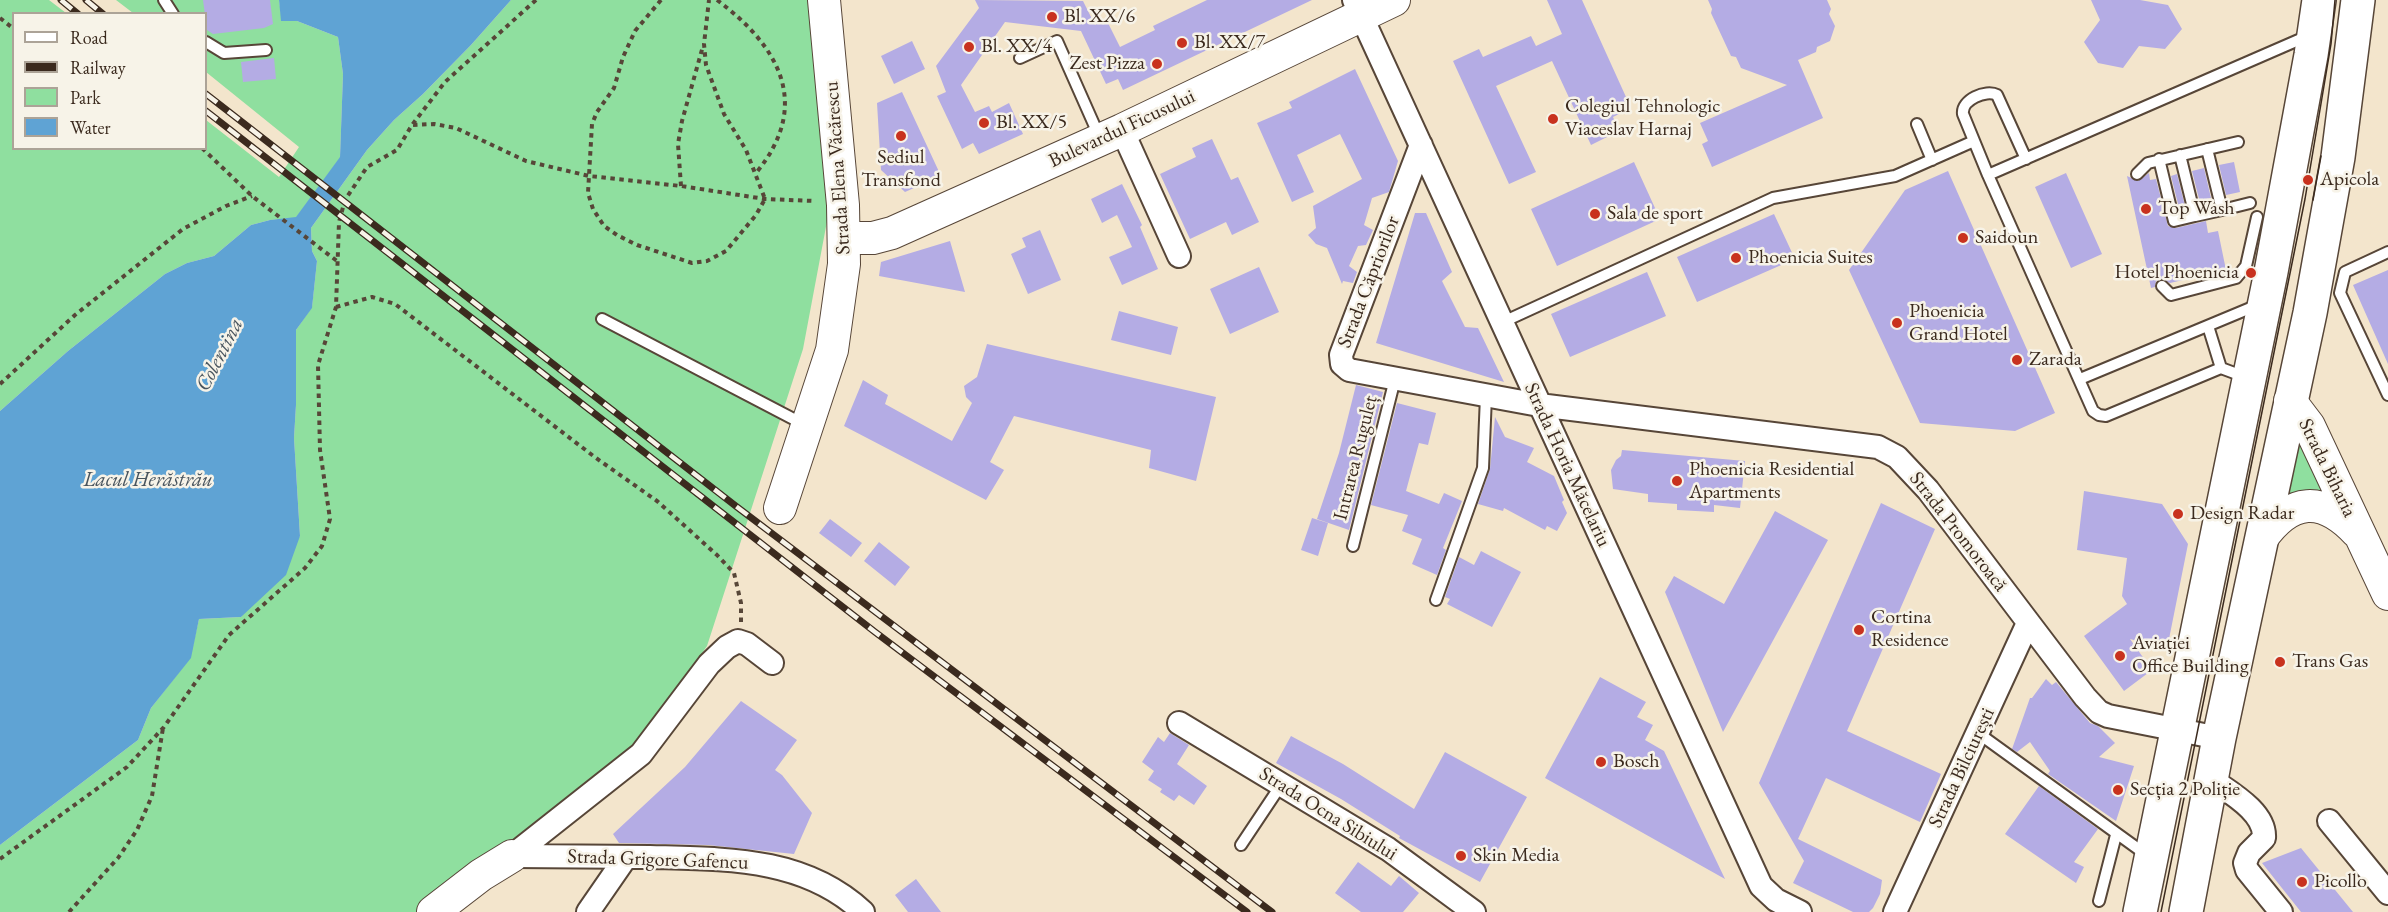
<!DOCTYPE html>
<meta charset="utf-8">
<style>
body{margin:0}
#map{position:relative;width:2388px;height:912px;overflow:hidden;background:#f3e5cc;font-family:"EB Garamond",serif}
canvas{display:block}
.legend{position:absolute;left:12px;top:12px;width:195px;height:138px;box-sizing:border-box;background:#f7f3e8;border:2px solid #aca397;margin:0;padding:8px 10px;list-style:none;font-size:18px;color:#3b2a1e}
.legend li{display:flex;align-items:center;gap:12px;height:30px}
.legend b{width:30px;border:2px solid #aca397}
</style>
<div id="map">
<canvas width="2388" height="912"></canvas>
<ul class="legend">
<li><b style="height:8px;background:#fff"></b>Road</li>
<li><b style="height:8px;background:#3b2a1e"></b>Railway</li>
<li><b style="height:16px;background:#8fdf9f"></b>Park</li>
<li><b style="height:16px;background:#5fa3d4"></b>Water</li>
</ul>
</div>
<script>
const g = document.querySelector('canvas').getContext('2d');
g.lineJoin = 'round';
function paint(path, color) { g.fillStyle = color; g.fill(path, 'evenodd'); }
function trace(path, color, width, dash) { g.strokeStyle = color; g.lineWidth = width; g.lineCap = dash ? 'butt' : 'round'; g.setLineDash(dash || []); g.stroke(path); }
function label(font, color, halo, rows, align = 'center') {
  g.font = font + ' "EB Garamond",serif'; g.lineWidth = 5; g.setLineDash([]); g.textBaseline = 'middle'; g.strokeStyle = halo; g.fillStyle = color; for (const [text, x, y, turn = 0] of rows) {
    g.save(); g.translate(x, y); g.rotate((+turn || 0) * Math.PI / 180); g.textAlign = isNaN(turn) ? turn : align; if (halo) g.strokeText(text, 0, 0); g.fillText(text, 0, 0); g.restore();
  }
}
const green = new Path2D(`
 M0 0H49L66 13 14 14V148H206V120L279 177 299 147 206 72V14L133 13 116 0H279L282 21H297L338 37 343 74 340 158 296 218 270 220 251 225 214 256 187 263 165 274 68 351 0 411Z
 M511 0H813L828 216 803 349 707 646 640 743 433 912H0V845L138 740 151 708 190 658 199 619 241 617 300 536 294 438 296 405V330L312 307 317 261 312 251 311 228 367 150 394 120 423 94 471 45Z
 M2297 435 2324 483 2322 491 2281 499Z`);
const water = new Path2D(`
 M279 0H511L471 45 423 94 394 120 367 150 311 228 312 251 317 261 312 308 296 330V405L294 438 300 536 286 575 241 617 199 619 191 658 151 708 138 740 0 845V411L68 351 165 274 187 263 214 256 251 225 270 220 296 217 340 157 343 74 338 37 297 21H281Z`);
const building = new Path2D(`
 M203 0H270L273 24 264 28 213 34 207 30Z
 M975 0 1083 1 1095 25 1106 19 1120 47 1155 30 1153 26 1207 0H1312L1123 90 1118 79 1106 84 1081 31 1005 22 961 85 975 112 989 106 992 112 1009 103 1023 134 979 154 973 143 962 149 937 96 946 92 936 66 979 8Z
 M1547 0H1582L1631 108 1613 117 1619 131 1591 145 1552 61 1496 86 1536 172 1509 184 1453 61 1479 49 1483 57 1531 36 1536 46 1562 34Z
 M1708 0H1827L1831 9 1829 14 1835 26 1830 41 1817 47 1816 52 1798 60 1823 118 1712 167 1702 144 1708 141 1700 123 1787 85 1741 68 1736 57 1731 56 1711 13 1712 9Z
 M2091 0H2140L2168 5 2182 29 2165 49 2139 46 2123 68 2098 63 2084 42 2100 20Z
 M912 41 925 69 894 84 881 56Z
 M274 58 276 79 243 82 241 62Z
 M1355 69 1398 161 1389 192 1372 198 1364 225 1373 230 1366 245 1358 246 1349 266 1357 272 1353 283 1343 281 1342 284 1327 248 1316 244 1308 235 1316 228 1313 206 1362 179 1340 134 1297 155 1314 192 1292 202 1257 123 1292 108 1289 102Z
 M902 92 941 176 905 192 881 170 877 103Z
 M1212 139 1231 180 1238 177 1259 222 1232 235 1226 222 1190 239 1160 174 1196 157 1192 148Z
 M1634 162 1660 219 1557 266 1531 209Z
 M2234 162 2240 192 2226 195 2219 165Z
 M2204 168 2211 198 2201 200 2202 207H2201L2192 171Z
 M1948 171 2055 413 2015 431 1920 423 1849 270 1905 190Z
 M2066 173 2102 254 2071 268 2035 187Z
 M2149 173 2150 180 2156 179 2168 226 2176 228 2206 221 2208 233 2218 231 2226 270 2170 283 2161 279 2156 281 2155 287 2151 288 2127 176 2138 181Z
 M2177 174 2186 210 2180 212 2171 176Z
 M1122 184 1142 225 1140 227 1158 269 1122 285 1109 257 1132 247 1117 215 1102 223 1091 199Z
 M1415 213H1426L1452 272 1442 281 1465 327 1478 328 1504 382 1376 343Z
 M1774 214 1795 259 1697 302 1677 257Z
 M1040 230 1061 280 1028 294 1011 254 1026 247 1022 238Z
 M950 241 965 292 879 276 881 262Z
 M1259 267 1279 312 1230 334 1210 289Z
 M2388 270V364L2353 285Z
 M1647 272 1666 316 1570 357 1551 314Z
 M1119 311 1178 327 1171 355 1111 340Z
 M987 344 1216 397 1196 481 1149 468 1151 450 1014 416 990 462 1004 470 986 500 844 426 863 380 888 395 885 404 952 441 972 403 966 397 964 386 977 377Z
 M1356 385 1383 392 1349 530 1317 519 1339 453Z
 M1397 403 1436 413 1428 445 1419 443 1406 491 1439 504 1444 493 1462 501 1443 548 1446 550 1437 575 1412 564 1422 539 1402 531 1408 515 1371 505Z
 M1495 417 1505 437 1534 448 1527 462 1554 476 1564 500 1562 502 1567 513 1557 531 1547 526 1545 530 1504 508 1503 511 1478 504 1490 469Z
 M1622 450 1745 461 1740 508 1714 505V512L1677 510V504L1648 502V494L1613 489 1611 470 1616 460 1621 456Z
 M2084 491 2162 504 2188 544 2167 649 2130 639 2152 670 2124 691 2084 636 2127 604 2122 596 2127 558 2077 550Z
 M1881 503 1935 529 1847 731 1941 774 1920 822 1826 778 1798 839 1882 880 1880 894 1873 908 1869 912H1853L1793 883 1804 861 1759 783Z
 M1775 511 1828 540 1723 732 1665 592 1674 576 1724 604Z
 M1312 518 1328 523 1318 556 1301 550Z
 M830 519 862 543 851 557 819 533Z
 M879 542 910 567 895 586 864 561Z
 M1481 551 1521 572 1492 627 1447 604 1450 599 1445 597 1459 557 1474 565Z
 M1600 677 1646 702 1637 717 1653 725 1645 740 1664 751 1725 879 1545 778Z
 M2046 679 2052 685 2056 682 2090 723 2098 726 2115 743 2099 757 2134 766 2116 821 2048 774 2050 771 2030 742 2017 752 2012 749 2030 698H2032Z
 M741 701 797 740 775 770 782 775 812 813 794 854 708 845 619 843 613 834 685 767Z
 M1170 733 1189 745 1177 764 1207 786 1194 805 1179 795 1174 801 1160 792 1162 789 1148 780 1154 771 1142 762 1158 737 1164 742Z
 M1291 736 1343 764 1414 809 1445 752 1527 797 1480 882 1399 838 1400 836 1341 799 1276 763Z
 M2039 786 2098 829 2074 862 2084 867 2076 883 2005 834Z
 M2301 848 2353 912H2301L2262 863Z
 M1358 862 1391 886 1399 876 1419 893 1403 912H1361L1335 893Z
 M916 879 941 912H908L895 895Z`);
const path = new Path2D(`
 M661 0 635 31 623 57 614 88 597 112 592 124 588 193 593 209 604 226 617 235 637 245 692 263 707 261 726 251 756 215 765 199 746 150 724 114 706 65 704 44 709 0
 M717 0C780 47 812 105 756 173
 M0 18 14 29
 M413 125 434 124 456 128 526 161 589 176 681 186 765 199 815 201
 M202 148 252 196 337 261
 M681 186 678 144 682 121 703 46
 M336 307 372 297 395 304 596 458 657 501 717 555 734 573 741 603V623
 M0 384 75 315 183 229 226 206 252 196
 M0 859 127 767 164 727 229 635 305 568 322 546 330 519 320 450 318 365 336 307 339 222 345 200 367 167 397 150 412 125 445 82 536 0
 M69 912 118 858 137 830 152 796 163 728`);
const lane = new Path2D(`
 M164 0 173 14
 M206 42 224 53 266 50
 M1020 58 1057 41 1100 138
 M1917 124 1932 160
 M2207 149 2222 210 2250 203
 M2180 155 2195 216 2222 210
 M2026 159 1997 95C1986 89 1961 100 1963 114L1988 175 2093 411 2099 415 2106 416 2221 368 2245 377
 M2159 159 2174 221 2195 216
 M2137 174 2148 163 2238 142
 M1988 175 2310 35
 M2388 252 2345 272 2340 293 2388 395
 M2162 286 2171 295 2236 278 2246 266 2257 217
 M602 319 805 425
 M1503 322 1773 198 1895 176 1974 141
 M2208 326 2221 368
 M2080 379 2260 304
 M1353 546 1395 379
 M1436 600 1483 468 1486 396
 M1978 733 2148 856
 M1241 845 1281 785
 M2099 901 2116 835`);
const street = new Path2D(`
 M1354 0 1761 886 1776 900 1800 912
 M1122 130 1179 256
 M1421 145 1341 355 1342 364 1349 370 1539 405 1878 447 1897 457 1928 490 2085 697 2099 712 2108 716 2219 738
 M1179 723 1388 849 1474 912
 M2211 779C2229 792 2266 812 2264 838L2249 853 2245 863 2247 870 2281 912
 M2329 821 2388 893
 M512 856C558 856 604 857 650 857 726 859 804 857 863 912
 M512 856 641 754 709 664 727 647 738 641 747 644 772 663
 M588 912 626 857
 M1895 912 2028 623`);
const secondary = new Path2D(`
 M845 238H873L892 233 1122 130 1394 0
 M2290 401 2309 426 2388 594
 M780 508 832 350 844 264 843 205 824 0
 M2262 538C2291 498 2322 495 2357 532
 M433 912 481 875 512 856`);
const primary = new Path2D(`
 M2140 912 2271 272 2311 55 2319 0
 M2186 912 2219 738 2310 313 2338 157 2358 0`);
const tram = new Path2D(`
 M2313 200 2321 156
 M2161 912 2305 199 2331 44 2335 0`);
const rail = new Path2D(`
 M61 0 78 14
 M86 0 103 14
 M206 94 737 507 1272 912
 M206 111 875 632 1247 912`);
const markers = [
 [1052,17,6,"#c8321e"],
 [1182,43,6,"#c8321e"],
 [969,47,6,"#c8321e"],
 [1157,64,6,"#c8321e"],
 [1553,119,6,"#c8321e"],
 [984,123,6,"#c8321e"],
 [901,136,6,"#c8321e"],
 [2308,180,6,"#c8321e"],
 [2146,209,6,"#c8321e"],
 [1595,214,6,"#c8321e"],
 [1963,238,6,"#c8321e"],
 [1736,258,6,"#c8321e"],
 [2251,273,6,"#c8321e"],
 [1897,323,6,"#c8321e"],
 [2017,360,6,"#c8321e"],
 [1677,481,6,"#c8321e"],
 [2178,514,6,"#c8321e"],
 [1859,630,6,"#c8321e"],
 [2120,656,6,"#c8321e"],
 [2280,662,6,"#c8321e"],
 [1601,762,6,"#c8321e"],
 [2118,790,6,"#c8321e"],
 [1461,856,6,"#c8321e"],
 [2302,882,6,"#c8321e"]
];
const poiNames = [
 ["Bl. XX/6",1064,17],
 ["Bl. XX/7",1194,43],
 ["Bl. XX/4",981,47],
 ["Zest Pizza",1145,64,"right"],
 ["Colegiul Tehnologic",1565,107],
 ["Viaceslav Harnaj",1565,130],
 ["Bl. XX/5",996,123],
 ["Sediul",901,158,"center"],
 ["Transfond",901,181,"center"],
 ["Apicola",2320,180],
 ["Top Wash",2158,209],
 ["Sala de sport",1607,214],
 ["Saidoun",1975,238],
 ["Phoenicia Suites",1748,258],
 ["Hotel Phoenicia",2239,273,"right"],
 ["Phoenicia",1909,312],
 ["Grand Hotel",1909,335],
 ["Zarada",2029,360],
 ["Phoenicia Residential",1689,470],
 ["Apartments",1689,493],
 ["Design Radar",2190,514],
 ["Cortina",1871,618],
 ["Residence",1871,641],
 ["Aviației",2132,644],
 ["Office Building",2132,667],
 ["Trans Gas",2292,662],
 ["Bosch",1613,762],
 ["Secția 2 Poliție",2130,790],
 ["Skin Media",1473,856],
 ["Picollo",2314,882]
];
const streetNames = [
 ["Bulevardul Ficusului",1122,129,-25],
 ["Strada Elena Văcărescu",838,168,-94],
 ["Strada Căpriorilor",1369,282,-69],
 ["Intrarea Ruguleț",1356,458,-76],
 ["Strada Horia Măcelariu",1567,465,65],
 ["Strada Biharia",2327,468,64],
 ["Strada Promoroacă",1958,532,52],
 ["Strada Bilciurești",1962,768,-65],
 ["Strada Ocna Sibiului",1328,814,32],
 ["Strada Grigore Gafencu",658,860,2]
];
const waterNames = [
 ["Colentina",220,355,-63],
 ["Lacul Herăstrău",148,480]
];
paint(green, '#8fdf9f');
paint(water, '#5fa3d4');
paint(building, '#b4ace4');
trace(lane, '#574638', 14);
trace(street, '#574638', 26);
trace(secondary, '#574638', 34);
trace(primary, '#574638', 36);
trace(path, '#574638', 4, [4.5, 4.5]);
trace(lane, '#fff', 10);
trace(street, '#fff', 22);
trace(secondary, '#fff', 32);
trace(primary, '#fff', 33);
trace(tram, '#3b2a1e', 1.5);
trace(rail, '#3b2a1e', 7);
trace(rail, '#f7f3e8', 4.5, [14]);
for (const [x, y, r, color] of markers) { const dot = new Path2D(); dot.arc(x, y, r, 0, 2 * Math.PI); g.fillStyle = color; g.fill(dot); trace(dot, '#f7f3e8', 2); }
label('20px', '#3b2a1e', '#f7f3e8', poiNames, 'left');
label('20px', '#3b2a1e', '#f7f3e8', streetNames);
label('italic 21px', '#48545e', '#f7f3e8', waterNames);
</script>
